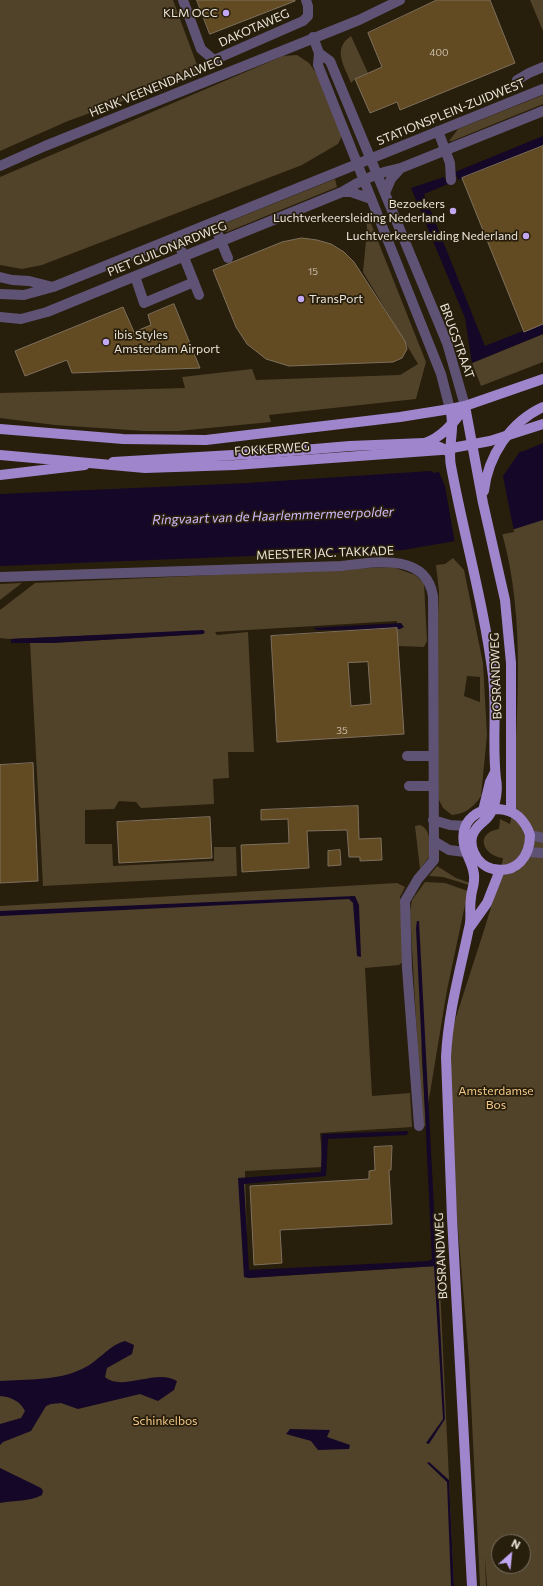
<!DOCTYPE html>
<style>
body{margin:0}
#map{position:relative;width:543px;height:1586px;overflow:hidden;background:#281e0c;font-family:Commissioner,sans-serif}
canvas{display:block}
.north{position:absolute;left:491px;top:1534px;width:40px;height:40px;box-sizing:border-box;background:#281e0c;border:1px solid #766d5e;border-radius:50%;rotate:27deg;font-size:11px;font-weight:700;line-height:16px;text-align:center;color:#ebe4d9}
.north::after{content:'';display:block;margin:auto;width:14px;height:18px;background:#c2a8f2;clip-path:polygon(50% 0,100% 100%,50% 72%,0 100%)}
</style>
<div id="map">
<canvas width="543" height="1586"></canvas>
<div class="north">N</div>
</div>
<script>
const g = document.querySelector('canvas').getContext('2d');
g.lineJoin = 'round';
function paint(path, color) { g.fillStyle = color; g.fill(path, 'evenodd'); }
function trace(path, color, width, dash) { g.strokeStyle = color; g.lineWidth = width; g.lineCap = dash ? 'butt' : 'round'; g.setLineDash(dash || []); g.stroke(path); }
function label(font, color, halo, rows, align = 'center') {
  g.font = font + ' Commissioner,sans-serif'; g.lineWidth = 3.5; g.setLineDash([]); g.textBaseline = 'middle'; g.strokeStyle = halo; g.fillStyle = color; for (const [text, x, y, turn = 0] of rows) {
    g.save(); g.translate(x, y); g.rotate((+turn || 0) * Math.PI / 180); g.textAlign = isNaN(turn) ? turn : align; if (halo) g.strokeText(text, 0, 0); g.fillText(text, 0, 0); g.restore();
  }
}
const green = new Path2D(`
 M0 0H173L200 73 68 121 0 151Z
 M530 0H543V31Z
 M351 36 368 73 355 79 351 83C344 65 332 49 351 36Z
 M297 55 309 63 317 74 342 136 338 144 302 165 42 265 22 269 0 265V177L283 56Z
 M543 95V104L452 141H449L458 129Z
 M335 179 337 187 227 232 223 231 221 228 223 224Z
 M366 211 426 362 416 399 269 415 271 422 178 431H144L55 425 0 418V393L185 388 182 377 252 369 256 380 400 375 418 364 363 272 367 230Z
 M543 334V362L481 386 472 363Z
 M543 464V1586H487L485 1555 486 1586H480L469 1360 448 1111V1042L485 927 499 881 503 858C483 856 474 833 499 829L500 819 510 824 513 807C516 716 527 622 502 533ZM499 1542H523V1566H499Z
 M453 558 464 570 483 663 487 735 481 796C474 807 465 814 452 815L443 808 438 798 434 704 439 592 436 565 445 564ZM467 676 480 677V702L464 696Z
 M393 567 415 575 424 583 427 641 424 647 398 646 397 621 215 632 217 635 248 632 254 752H228L229 778 213 779 214 804 141 808 136 802 119 801 114 809 85 810V844H112L113 866 214 861V847H236L237 876 43 886 30 642 52 643 203 634H204V631L8 639 0 638V610L35 583Z
 M22 583 0 600V584Z
 M420 825C432 830 429 845 430 856L420 869 415 826Z
 M437 866 456 878 470 883 469 885 443 877 429 876Z
 M425 882 445 883 468 891 447 990 428 1105 421 1043 426 1126 422 1127 410 912 412 900Z
 M397 883 405 887 400 897 404 961 399 965 365 968 372 1096 410 1093 412 1127 320 1133 323 1167 245 1171 248 1278 439 1266 454 1586H0V906Z`);
const water = new Path2D(`
 M543 136V145L458 180 455 172Z
 M444 177 448 184 424 194 485 346 543 323V334L472 363 465 318 411 188Z
 M543 443V520L502 533 403 550 0 566V494L248 483 431 471 434 473 524 451Z
 M401 623 404 627 400 629 317 630 313 628Z
 M203 630 205 632 203 634 51 643H11V639Z
 M355 896 359 905 361 957 357 956 353 903 349 899 0 916V911Z
 M417 921H419L445 1419 429 1444 426 1443 443 1419 434 1266 248 1278 244 1277 238 1178 321 1172 322 1134 408 1131 407 1135 328 1139 326 1176 244 1184 249 1270 429 1261 432 1259 416 928Z
 M125 1341 134 1345 132 1354 107 1368 105 1377C122 1392 157 1368 177 1381L174 1390 158 1401 140 1394 78 1409 61 1403 51 1404 46 1406 31 1431 3 1442 0 1445V1424L21 1418 25 1411C20 1401 11 1397 0 1396V1381C27 1379 57 1381 82 1369 98 1362 109 1345 125 1341Z
 M290 1429 330 1430 327 1437 350 1445 349 1449 318 1450 311 1441 286 1434Z
 M429 1462 449 1480 454 1586H451L447 1482 427 1463Z
 M0 1468 41 1488 43 1491 42 1495C29 1502 15 1500 0 1503Z`);
const pier = new Path2D(`
 M521 450 503 476 514 532 455 544 445 486 438 470Z`);
const building = new Path2D(`
 M197 0H295V1L210 34Z
 M437 0H490L515 63 400 110 397 102 370 113 355 79 382 67 368 33Z
 M543 146V324L524 332 462 178Z
 M302 238 317 240 331 244 344 252 354 262 405 341 407 349 402 358 393 362 289 366 266 359 247 344 236 327 213 270 282 242Z
 M174 304 200 368 72 373 67 360 25 376 15 351 123 307 134 332 151 325 148 315Z
 M397 628 404 734 277 742 271 636ZM368 662 371 704 351 706 348 663Z
 M33 763 38 881 0 883V765Z
 M358 806 359 839 381 838 382 860 360 861V857H349L347 830 307 831 309 868 242 872 241 845 289 843 288 819 261 820V810Z
 M210 817 212 858 119 863 117 822Z
 M340 850 341 865 328 866V851Z
 M392 1146 391 1170H389L392 1224 280 1230 282 1263 254 1265 250 1186 369 1179V1171L375 1170 374 1147Z`);
const minor = new Path2D(`
 M183 0 201 49 214 60 303 21 308 16V6L306 0
 M313 37 319 53 318 65 441 374 450 409
 M319 53 330 61 447 343 465 406
 M517 80 529 73 543 67
 M438 131 450 163 451 180
 M0 166 45 146 359 20 400 0
 M342 192H351L371 199
 M385 193 391 179 401 168
 M213 222 228 258
 M176 237 199 295
 M135 276 144 303 194 282
 M0 277 12 280 29 281 53 287
 M0 294 24 295 53 287 543 89
 M0 317 21 319 47 312 342 192C359 181 380 172 401 168L543 111
 M0 577 341 566C374 562 426 552 433 596L434 860 418 879 405 901 407 968 419 1126
 M407 756H433
 M409 786H433
 M433 820 450 825 466 826
 M530 835 543 838
 M434 841 449 850 465 852
 M528 852 543 853`);
const major = new Path2D(`
 M465 406 483 503 505 600 511 663V812
 M450 409C456 429 447 447 451 466 464 536 484 605 493 676 497 710 492 745 496 779 498 789 496 805 490 814 487 820 480 823 476 829 465 843 476 865 493 869 517 874 530 856 530 835 528 828 524 822 519 817 503 803 469 807 464 831 460 852 476 863 474 880 474 886 471 892 471 898 469 908 472 919 469 928 460 971 448 1013 446 1057L452 1218 472 1586
 M0 429 123 439 206 440 400 417 450 409 465 406 543 379
 M425 443C443 437 455 422 465 406
 M113 462 267 453 350 446 424 443 440 447 447 451
 M0 475 85 465
 M484 491C488 456 510 422 543 407
 M483 811 490 782 495 772
 M470 927 487 903 500 870`);
const majorBridge = new Path2D(`
 M0 455 145 468 235 465 441 450 490 441 543 424`);
const markers = [
 [226,13,4,"#c2a8f2"],
 [453,211,4,"#c2a8f2"],
 [526,236,4,"#c2a8f2"],
 [301,299,4,"#c2a8f2"],
 [106,342,4,"#c2a8f2"]
];
const numberNames = [
 ["400",439,53],
 ["15",313,272],
 ["35",342,731]
];
const poiNames = [
 ["KLM OCC",218,13],
 ["Bezoekers",445,204],
 ["Luchtverkeersleiding Nederland",445,218],
 ["Luchtverkeersleiding Nederland",518,236],
 ["TransPort",309,299,"left"],
 ["ibis Styles",114,335,"left"],
 ["Amsterdam Airport",114,349,"left"]
];
const streetNames = [
 ["DAKOTAWEG",254,28,-24],
 ["HENK VEENENDAALWEG",156,87,-22],
 ["STATIONSPLEIN-ZUIDWEST",451,112,-22],
 ["PIET GUILONARDWEG",167,249,-22],
 ["BRUGSTRAAT",457,341,70],
 ["FOKKERWEG",272,449,-4],
 ["MEESTER JAC. TAKKADE",325,553,-2],
 ["BOSRANDWEG",496,676,-92],
 ["BOSRANDWEG",441,1256,-93]
];
const parkNames = [
 ["Amsterdamse",496,1091],
 ["Bos",496,1105],
 ["Schinkelbos",165,1421]
];
const waterNames = [
 ["Ringvaart van de Haarlemmermeerpolder",273,516,-2]
];
paint(green, '#51422a');
paint(water, '#150728');
paint(pier, '#281e0c');
paint(building, '#624a22');
trace(building, '#7d705d', 1);
trace(minor, '#5f5375', 10);
trace(major, '#9f85cc', 10);
trace(majorBridge, '#9f85cc', 10);
for (const [x, y, r, color] of markers) { const dot = new Path2D(); dot.arc(x, y, r, 0, 2 * Math.PI); g.fillStyle = color; g.fill(dot); trace(dot, '#281e0c', 1.5); }
label('10px', '#c9beab', null, numberNames);
label('12px', '#ebe4d9', '#281e0c', poiNames, 'right');
label('12px', '#ebe4d9', '#281e0c', streetNames);
label('12px', '#f3c988', '#281e0c', parkNames);
label('italic 13px', '#d1b9fc', '#281e0c', waterNames);
</script>
